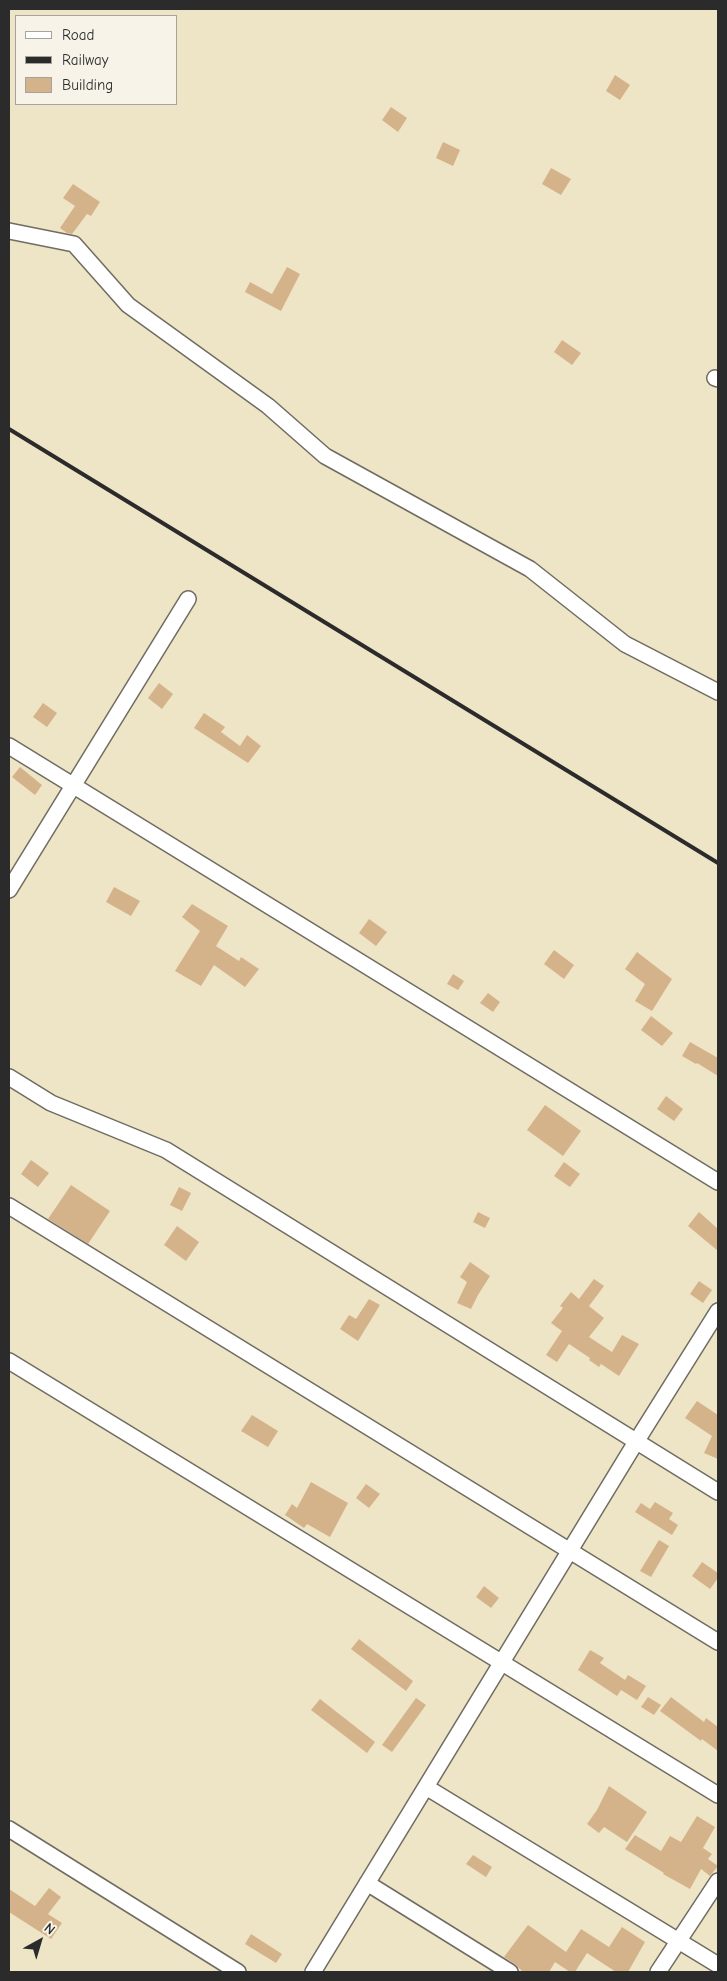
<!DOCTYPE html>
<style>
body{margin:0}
#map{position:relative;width:727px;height:1981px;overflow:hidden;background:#eee4c6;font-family:"Comic Neue",sans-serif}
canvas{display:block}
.frame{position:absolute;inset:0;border:10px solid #2b2b2b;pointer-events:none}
.legend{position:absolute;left:15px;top:15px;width:162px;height:90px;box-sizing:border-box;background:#f7f3e8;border:1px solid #a5a39c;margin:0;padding:6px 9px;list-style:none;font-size:15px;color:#2b2b2b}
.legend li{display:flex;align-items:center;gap:10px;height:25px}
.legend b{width:25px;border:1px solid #a5a39c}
.north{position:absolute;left:15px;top:1916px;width:50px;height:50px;-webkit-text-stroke:4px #f7f3e8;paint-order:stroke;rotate:39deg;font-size:14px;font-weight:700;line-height:20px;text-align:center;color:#2b2b2b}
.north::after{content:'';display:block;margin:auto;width:18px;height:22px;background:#2b2b2b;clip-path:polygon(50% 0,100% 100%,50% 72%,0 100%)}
</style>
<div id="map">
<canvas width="727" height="1981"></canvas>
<div class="frame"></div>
<ul class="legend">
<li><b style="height:6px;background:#fff"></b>Road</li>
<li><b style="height:6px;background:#2b2b2b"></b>Railway</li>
<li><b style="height:14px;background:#d5b38a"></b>Building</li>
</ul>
<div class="north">N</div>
</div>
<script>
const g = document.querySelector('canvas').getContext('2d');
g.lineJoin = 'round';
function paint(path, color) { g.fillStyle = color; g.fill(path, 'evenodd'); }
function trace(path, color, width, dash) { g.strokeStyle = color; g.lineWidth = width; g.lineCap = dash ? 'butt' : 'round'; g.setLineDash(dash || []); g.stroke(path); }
const building = new Path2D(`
 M615 75 630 85 620 100 606 91Z
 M391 107 407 118 398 132 382 120Z
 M443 142 460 150 453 166 436 158Z
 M551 168 571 179 561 195 542 184Z
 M73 184 100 202 91 216 87 214 72 234 67 233 60 228 75 206 63 198Z
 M287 267 300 274 281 311 245 292 250 282 272 294Z
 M562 340 581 353 572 365 554 352Z
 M159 683 173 694 162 709 148 698Z
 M43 703 57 713 47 727 33 717Z
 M204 713 225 727 221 732 240 746 247 735 261 746 248 763 194 728Z
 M20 767 42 785 35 795 12 777Z
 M114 887 140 901 131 916 106 902Z
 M192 904 228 926 216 946 239 961 241 957 259 969 245 987 214 965 201 986 175 971 200 931 182 917Z
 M369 919 387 932 376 946 359 933Z
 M554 950 574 965 564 979 544 964Z
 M637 952 672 979 652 1011 635 1001 645 984 625 969Z
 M453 974 464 981 458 990 447 984Z
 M488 993 500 1002 493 1012 480 1003Z
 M651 1016 673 1033 662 1046 641 1030Z
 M690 1042 718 1058V1076L697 1063 696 1064 682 1056Z
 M666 1096 683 1109 674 1121 657 1109Z
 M545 1105 581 1131 563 1156 527 1130Z
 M31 1160 49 1173 38 1187 21 1174Z
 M564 1162 580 1174 570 1187 554 1176Z
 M71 1185 110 1211 88 1244 48 1219Z
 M179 1187 191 1193 182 1211 170 1205Z
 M478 1212 490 1218 485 1228 473 1222Z
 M699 1212 718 1229V1251L688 1226Z
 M177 1226 199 1242 186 1261 164 1245Z
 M470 1262 490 1276 478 1295 471 1309 457 1303 467 1282 460 1277Z
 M594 1279 604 1286 589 1306 604 1318 589 1337 612 1352 622 1335 639 1344 619 1376 601 1364 599 1367 589 1360 590 1358 569 1344 557 1362 546 1355 562 1331 551 1323 563 1308 560 1306 571 1292 579 1299Z
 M699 1281 712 1290 703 1303 690 1294Z
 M369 1299 380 1305 358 1341 340 1329 349 1315 356 1319Z
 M697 1401 718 1415V1459L704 1453 712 1436 685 1418Z
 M252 1415 278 1431 268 1447 241 1431Z
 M311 1482 348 1503 330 1537 307 1524 304 1528 285 1515 292 1504 297 1508Z
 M366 1484 380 1494 369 1508 356 1498Z
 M655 1502 673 1513 669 1519 678 1525 672 1535 635 1512 641 1503 650 1509Z
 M659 1540 669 1546 651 1577 640 1571Z
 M702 1562 718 1573V1578L710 1589 692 1576Z
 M484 1586 499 1598 491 1608 476 1597Z
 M359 1639 413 1681 406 1691 351 1649Z
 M590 1650 604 1658 600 1663 625 1680 628 1675 646 1686 637 1700 621 1690 617 1696 578 1670Z
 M648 1697 661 1705 654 1715 641 1707Z
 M671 1697 704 1722 706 1718 718 1727V1751L702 1739 701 1741 660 1711Z
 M416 1698 426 1705 392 1752 382 1745Z
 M320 1699 375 1742 367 1753 311 1710Z
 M609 1786 647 1812 627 1842 604 1827 599 1833 587 1824 597 1810Z
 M697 1816 715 1827 703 1848 712 1854 708 1859 718 1866 710 1876 701 1869 690 1889 663 1874 664 1873 625 1849 635 1835 661 1851 670 1836 681 1842Z
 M473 1855 492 1867 486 1877 466 1864Z
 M49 1888 61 1897 48 1914 62 1923 51 1939 9 1912V1889L35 1906Z
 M528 1925 566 1952 581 1929 609 1947 622 1927 645 1942 628 1972H616L587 1953 575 1972H570L555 1962 549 1972H523L515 1964 504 1957Z
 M251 1934 282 1954 276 1963 245 1944Z`);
const minor = new Path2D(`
 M9 231 74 244 128 305 268 406 325 456 530 569 625 644 718 692
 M715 378 718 379
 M9 746 718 1182
 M9 890 188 599
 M9 1077 51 1103 166 1150 718 1492
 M9 1206 718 1642
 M9 1361 718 1795
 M426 1787 718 1965
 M9 1829 238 1972
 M367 1883 510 1972
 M313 1972 636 1442 718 1311
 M658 1972 718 1881`);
const rail = new Path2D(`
 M9 429 718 863`);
paint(building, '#d5b38a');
trace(minor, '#6f6c61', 18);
trace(minor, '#fff', 15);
trace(rail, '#2b2b2b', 4);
</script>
